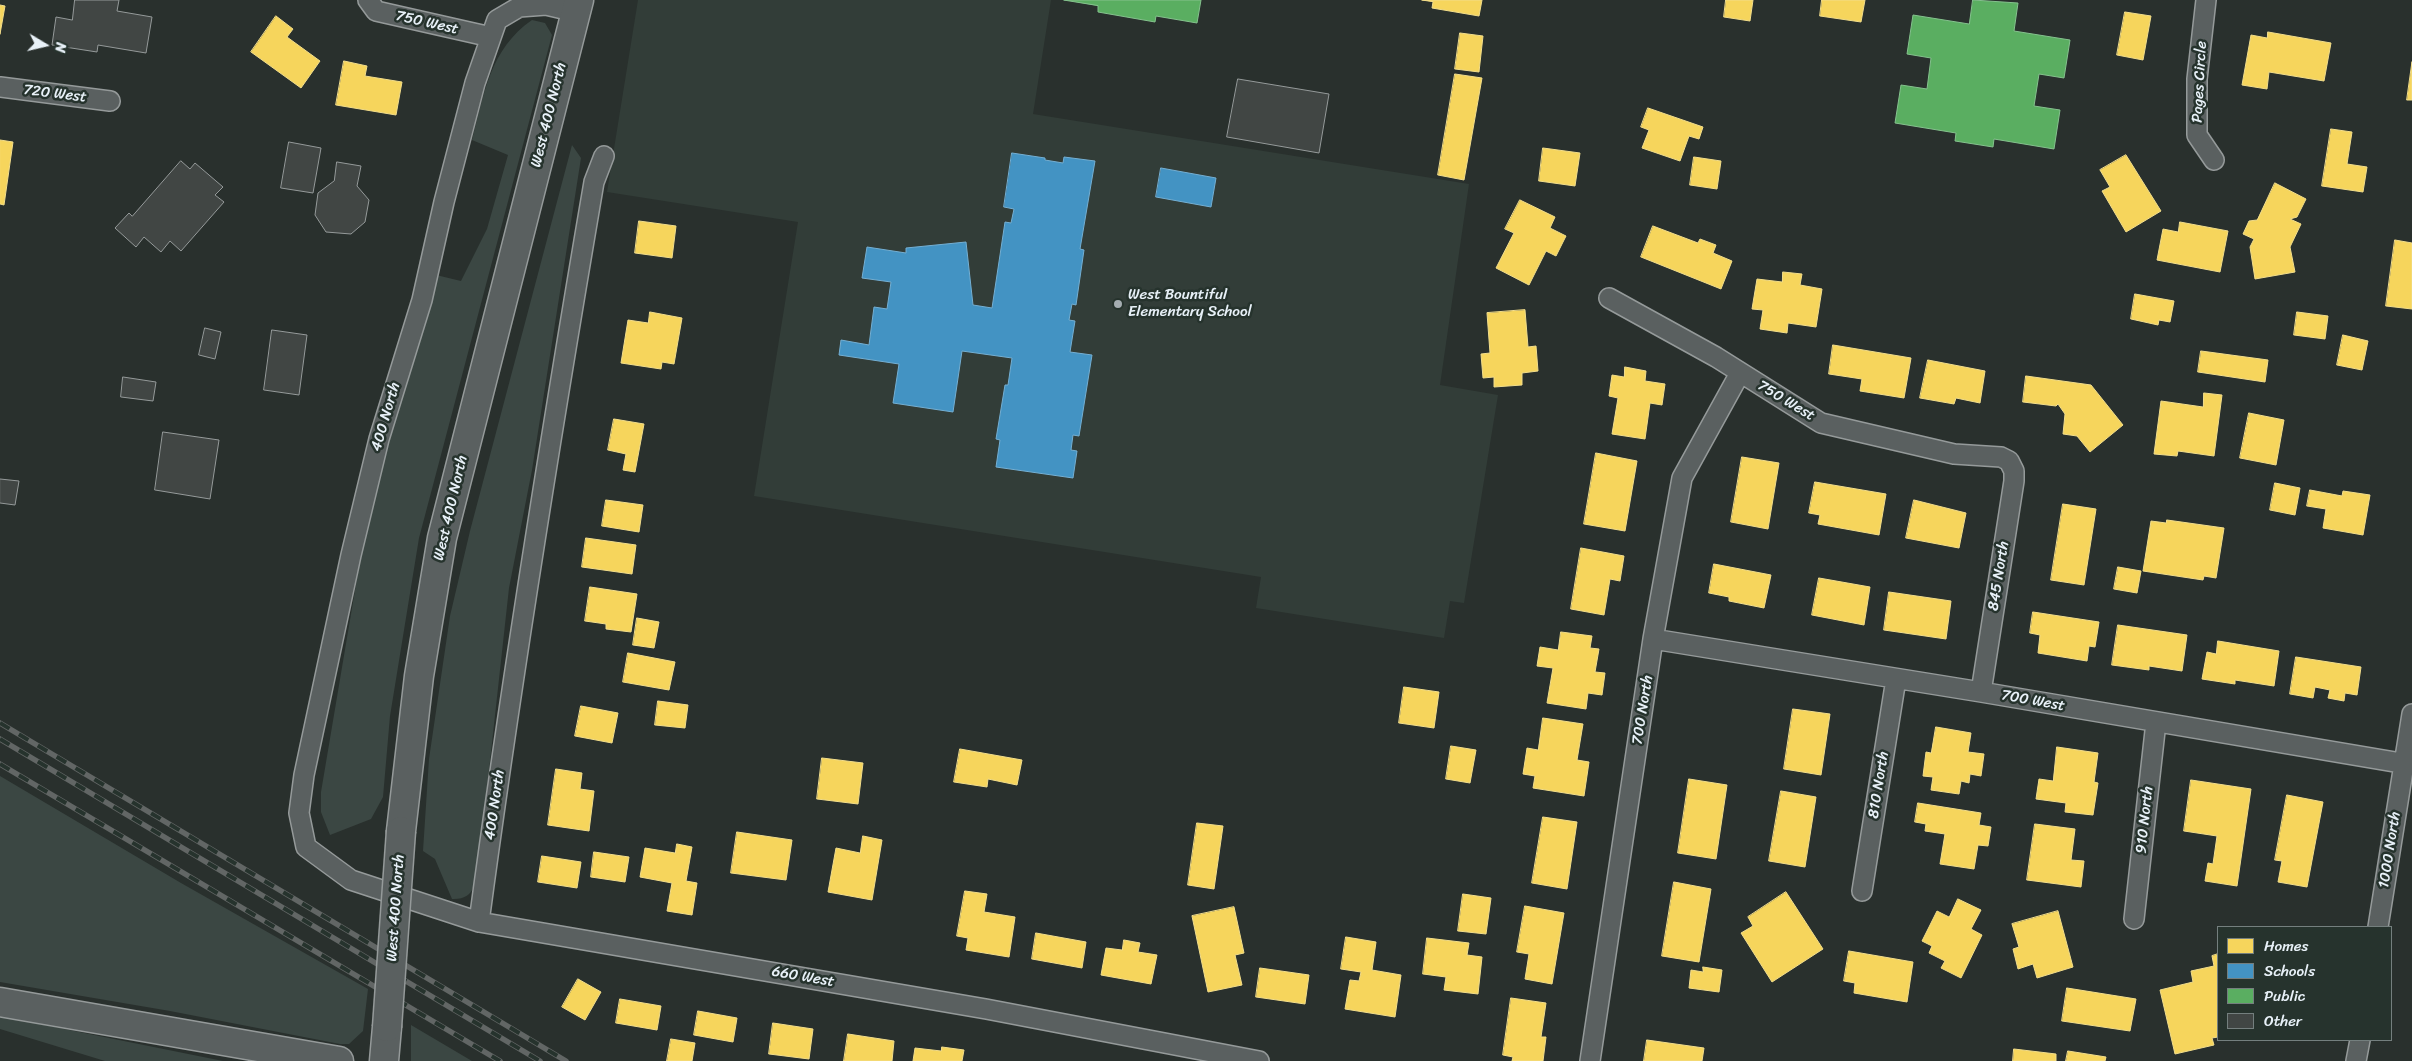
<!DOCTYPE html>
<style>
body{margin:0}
#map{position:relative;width:2412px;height:1061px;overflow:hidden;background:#29302d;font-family:Sriracha,sans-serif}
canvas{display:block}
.legend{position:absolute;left:2217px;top:926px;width:175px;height:115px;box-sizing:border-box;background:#26332d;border:1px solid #747f7e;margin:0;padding:6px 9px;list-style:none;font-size:15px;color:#e8f1f8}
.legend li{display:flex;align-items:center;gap:10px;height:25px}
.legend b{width:25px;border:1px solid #747f7e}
.north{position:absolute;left:20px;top:20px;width:50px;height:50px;-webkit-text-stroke:4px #26332d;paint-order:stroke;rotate:99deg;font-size:14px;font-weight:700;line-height:20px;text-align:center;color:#e8f1f8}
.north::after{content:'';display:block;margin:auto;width:18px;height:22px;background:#e8f1f8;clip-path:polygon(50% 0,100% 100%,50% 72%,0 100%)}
</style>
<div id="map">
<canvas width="2412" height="1061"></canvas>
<ul class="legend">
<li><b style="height:14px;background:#f6d55c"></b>Homes</li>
<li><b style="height:14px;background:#4393c3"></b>Schools</li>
<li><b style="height:14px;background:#5aae61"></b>Public</li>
<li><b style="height:14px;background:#414644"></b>Other</li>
</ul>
<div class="north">N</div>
</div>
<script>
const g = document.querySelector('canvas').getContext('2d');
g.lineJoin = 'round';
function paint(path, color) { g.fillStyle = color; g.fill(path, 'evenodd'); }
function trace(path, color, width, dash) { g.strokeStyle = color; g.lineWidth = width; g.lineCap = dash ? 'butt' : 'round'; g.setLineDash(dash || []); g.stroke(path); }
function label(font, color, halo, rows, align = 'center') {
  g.font = font + ' Sriracha,sans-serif'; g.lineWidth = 5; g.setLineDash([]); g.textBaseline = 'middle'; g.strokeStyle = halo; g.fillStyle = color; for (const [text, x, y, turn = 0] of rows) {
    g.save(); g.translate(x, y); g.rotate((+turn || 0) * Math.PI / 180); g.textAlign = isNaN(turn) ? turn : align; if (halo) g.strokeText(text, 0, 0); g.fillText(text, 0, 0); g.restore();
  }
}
const built = new Path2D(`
 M638 0H1051L1033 114 1469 184 1440 385 1498 395 1464 603 1450 601 1444 638 1256 608 1261 577 754 496 798 222 607 192Z`);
const green = new Path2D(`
 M532 20 545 23 552 35 419 538 390 716 383 797 371 819 330 835 321 812V792L366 525 408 367 436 275 461 281 487 229 508 155 472 140C484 94 490 49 532 20Z
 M572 145 581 158 532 470 509 588 479 861C475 880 477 900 452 899L435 859 423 851 429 759 450 616 470 531Z
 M0 776 181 883 368 989 363 1031 349 1044H340L170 1011 0 982Z
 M0 1016 223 1061H105L0 1029Z
 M411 1025 472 1061H411Z`);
const homes = new Path2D(`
 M1422 0H1482L1479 16 1432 8 1433 2Z
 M1726 0H1753L1750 21 1724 17Z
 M1822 0H1865L1861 22 1820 16Z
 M0 5 5 6 0 34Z
 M2125 12 2151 16 2143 60 2117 55Z
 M276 16 293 29 287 37 320 61 301 88 251 52Z
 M2268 32 2331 43 2324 81 2269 72 2267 89 2242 85 2251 35 2267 38Z
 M1460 33 1483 36 1479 72 1455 69Z
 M344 61 367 66 365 76 402 82 396 115 336 105Z
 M2412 62V100H2407Z
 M1455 74 1482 78 1464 180 1438 175Z
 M1648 108 1703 127 1699 139 1689 136 1680 161 1642 148 1649 130 1641 127Z
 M2331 129 2352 132 2347 164 2367 167 2363 192 2322 186Z
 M0 140 13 142 4 205 0 204Z
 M1543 148 1580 153 1575 186 1539 181Z
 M2126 155 2161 211 2126 232 2102 191 2110 187 2100 170Z
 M1694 157 1721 161 1717 189 1690 185Z
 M2275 183 2306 199 2297 217 2290 219 2301 224 2290 247 2295 272 2255 279 2250 247 2254 239 2243 234 2249 221 2257 220Z
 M1520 200 1555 217 1550 228 1566 236 1556 256 1546 251 1529 285 1496 268 1514 233 1505 229Z
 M639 221 676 226 672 258 635 253Z
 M2180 222 2228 231 2220 272 2157 260 2163 229 2178 232Z
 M1653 226 1698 243 1700 239 1716 245 1713 253 1732 261 1721 289 1641 257Z
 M2395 240 2412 243V309L2386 306Z
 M1783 272 1802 274 1800 285 1822 289 1816 327 1788 323 1787 333 1760 329 1763 310 1752 309 1757 279 1782 282Z
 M2135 294 2174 301 2170 322 2159 320 2158 325 2131 319Z
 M1525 310 1528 347 1536 346 1538 371 1522 373V385L1494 387V377L1483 378 1481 354 1490 353 1487 313Z
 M650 312 682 318 674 364 662 362 661 369 621 363 628 320 648 323Z
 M2297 312 2328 316 2325 339 2294 335Z
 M2343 335 2368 341 2362 370 2337 365Z
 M1833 345 1911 358 1904 398 1860 391 1862 379 1829 374Z
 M2201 351 2268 360 2265 382 2198 372Z
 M1928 360 1985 371 1980 403 1956 398 1954 404 1920 398Z
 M1625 367 1646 371 1645 381 1665 384 1662 405 1650 403 1645 439 1612 434 1618 398 1609 396 1612 375 1624 377Z
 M2026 376 2091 385 2123 425 2090 452 2077 436 2063 434 2065 414 2058 404 2056 406 2023 402Z
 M2204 393 2222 395 2214 456 2178 451 2177 456 2154 454 2161 401 2203 407Z
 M2249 413 2284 420 2276 465 2240 458Z
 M614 419 644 424 635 472 623 470 626 454 608 450Z
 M1596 453 1637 461 1625 531 1584 524Z
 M1742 457 1779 463 1768 529 1731 522Z
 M1815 482 1886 494 1879 535 1818 524 1820 515 1809 513Z
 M2275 483 2300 488 2295 515 2270 510Z
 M2310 490 2342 496 2343 491 2370 495 2363 535 2323 528 2326 509 2307 506Z
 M606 500 643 505 639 532 602 526Z
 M1914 500 1966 513 1959 548 1906 538Z
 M2063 504 2096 509 2084 585 2051 580Z
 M2167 520 2224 528 2216 578 2204 576 2203 580 2143 571 2151 521 2166 523Z
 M586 538 636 545 632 574 582 567Z
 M1581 548 1624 556 1620 581 1610 579 1604 615 1571 609Z
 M1714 564 1771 575 1764 608 1729 601V597L1709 593Z
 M2118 567 2141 571 2137 593 2114 589Z
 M1819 578 1870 587 1864 625 1812 615Z
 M590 587 637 594 631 632 606 629V624L585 621Z
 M1889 592 1951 601 1946 639 1884 630Z
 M2033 612 2099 622 2095 647 2089 646 2087 661 2038 653 2040 635 2030 633Z
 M637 618 659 622 654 648 633 645Z
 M2118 625 2187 635 2182 671 2149 666V670L2112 665Z
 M1561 632 1592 636 1590 648 1599 649 1595 672 1605 673 1602 695 1588 693 1586 709 1547 703 1553 668 1537 666 1540 647 1558 650Z
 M2218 641 2279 651 2274 686 2235 680V684L2202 679 2207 652 2216 654Z
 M628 653 675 662 669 690 623 682Z
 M2296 657 2361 667 2357 695 2345 693 2344 701 2328 698 2330 690 2315 687 2313 698 2290 694Z
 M1404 687 1439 692 1434 728 1399 723Z
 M658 701 688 705 685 728 655 725Z
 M581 706 618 713 612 743 575 736Z
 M1793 709 1830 714 1821 775 1784 769Z
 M1543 718 1583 724 1577 760 1589 762 1584 796 1533 788 1535 776 1523 774 1527 748 1538 750Z
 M1936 727 1971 733 1968 752 1984 754 1981 776 1970 774 1969 783 1961 781 1959 794 1931 790 1933 777 1923 776 1926 752 1931 753Z
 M1451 746 1476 750 1470 783 1446 779Z
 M2057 747 2098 753 2094 782 2098 783 2093 815 2065 812 2066 803 2036 799 2039 779 2053 781Z
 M960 749 1022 760 1017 785 988 779 987 787 954 782Z
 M822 758 863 763 858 804 817 799Z
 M556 769 582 773 580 789 594 791 589 831 548 825Z
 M1689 779 1727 785 1716 859 1678 853Z
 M2191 780 2251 789 2237 886 2205 881 2208 863 2213 864 2217 836 2184 831Z
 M1781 791 1816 797 1805 867 1769 861Z
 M2287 795 2323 802 2307 887 2278 882 2282 861 2275 860Z
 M1918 803 1981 813 1979 825 1991 827 1988 846 1978 845 1974 869 1940 864 1945 834 1925 831 1926 824 1915 822Z
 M1543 817 1577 822 1567 889 1532 883Z
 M1197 823 1223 826 1214 889 1188 885Z
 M2035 824 2075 829 2071 860 2084 861 2081 887 2027 880Z
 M737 832 792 840 786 880 731 873Z
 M863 836 882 840 872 900 828 892 836 848 860 853Z
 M677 844 692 847 686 881 697 883 692 915 667 911 672 883 640 877 645 848 675 853Z
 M594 852 629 857 625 882 591 877Z
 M542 856 581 862 577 888 538 882Z
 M1674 882 1711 889 1699 962 1662 956Z
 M965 891 987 894 984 912 1015 917 1009 957 966 950 968 938 957 936Z
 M1786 892 1823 949 1772 982 1741 933 1753 926 1748 917Z
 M1463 894 1491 898 1486 934 1458 931Z
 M1958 899 1981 910 1971 929 1982 935 1961 978 1941 968 1945 961 1929 953 1932 946 1922 941 1937 911 1949 917Z
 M1525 906 1564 913 1552 984 1525 979 1529 954 1517 952Z
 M1234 907 1244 953 1235 955 1242 985 1208 992 1192 916Z
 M2058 911 2073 967 2037 978 2033 964 2018 969 2013 949 2019 947 2012 924Z
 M1036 933 1086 942 1082 968 1032 959Z
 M1346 937 1376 942 1372 970 1401 975 1395 1017 1345 1009 1350 980 1359 981 1361 972 1341 969Z
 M1427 938 1469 943 1467 955 1482 957 1478 994 1444 990 1446 977 1423 974Z
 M1124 940 1140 943 1138 952 1157 955 1151 984 1101 975 1106 948 1122 950Z
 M1849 951 1913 962 1907 1002 1854 993 1855 983 1844 981Z
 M2218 954V1037L2212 1038 2214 1045 2175 1054 2160 990 2193 982 2191 971 2214 966 2212 956Z
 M1703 967 1722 970 1719 992 1689 988 1691 970 1703 972Z
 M1260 968 1309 975 1305 1004 1256 997Z
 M578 979 601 992 585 1020 562 1007Z
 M2067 988 2136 999 2130 1031 2062 1021Z
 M1511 998 1546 1003 1541 1037H1546L1543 1061H1512L1513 1057 1503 1055Z
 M620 999 661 1006 657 1030 616 1023Z
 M698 1011 737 1018 733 1042 694 1035Z
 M773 1023 813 1029 809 1059 769 1054Z
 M848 1034 894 1041 892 1061H844Z
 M671 1039 695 1043 692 1061H667Z
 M1647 1040 1704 1048 1702 1061H1644Z
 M942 1047 964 1050 962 1061H913L915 1048 941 1051Z
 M2014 1049 2056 1054V1061H2013Z
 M2068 1051 2106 1057 2105 1061H2066Z`);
const schools = new Path2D(`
 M1012 153 1045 158V160L1063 163 1064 157 1095 161 1080 249 1084 250 1076 305 1072 304 1069 320 1075 321 1070 352 1092 355 1079 436 1073 435 1071 450 1077 451 1073 478 996 467 1000 440 996 439 1005 385H1008L1012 358 962 351 953 412 893 403 899 364 839 355 841 340 869 345 874 307 887 309 891 282 862 278 867 247 906 253V248L966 242 973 305 992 308 1005 222 1011 223 1014 209 1004 207Z
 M1161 168 1216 178 1211 207 1156 197Z`);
const public = new Path2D(`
 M1064 0H1201L1197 23 1156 16 1155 22 1098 12V6Z
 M1973 0 2018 3 2014 31 2070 40 2064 78 2039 74 2034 106 2060 110 2054 149 1994 139 1993 147 1955 141 1956 133 1895 123 1901 85 1927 89 1931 58 1907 54 1913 15 1969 24Z`);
const building = new Path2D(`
 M75 0H119L117 11 152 17 146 53 98 45 97 52 52 45 56 17 72 20Z
 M1238 79 1329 94 1319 153 1227 137Z
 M289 142 321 148 313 193 281 188Z
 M181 161 190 169 195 163 223 187 215 195 224 202 181 251 170 241 161 252 144 237 136 247 115 228 129 213 132 216Z
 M337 162 361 166 357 186 369 200 365 222 351 234 326 232 315 215 318 193 334 181Z
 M205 328 221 332 215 359 199 355Z
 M272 330 307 335 299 395 264 390Z
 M123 377 156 382 153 401 121 397Z
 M163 432 219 440 210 499 155 490Z
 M0 479 19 481 15 505 0 503Z`);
const street = new Path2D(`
 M368 0 376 11 491 37
 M2206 0 2197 79V135L2214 160
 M576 12 546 5 519 7 497 20 475 83 444 202 422 300 379 439 351 555 304 775 299 813 306 847 351 880 479 922 986 1009 1259 1061
 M0 87 110 101
 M1609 298 1716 357 1821 423 1954 454 2001 457 2009 461 2014 471V481L1981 692
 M1653 639 1981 692 2412 765
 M1862 891 1896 679
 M2134 919 2156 722
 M479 922C512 675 552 428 594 182L604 156
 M2378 927 2412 714
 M1590 1061 1653 639 1682 478 1740 373
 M2356 1061 2360 1040`);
const secondary = new Path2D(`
 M401 831 419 676 442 538 579 0
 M384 1061 387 1027`);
const highway = new Path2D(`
 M0 1002 339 1061`);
const rail = new Path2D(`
 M0 723 566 1061
 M0 739 540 1061
 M0 764 500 1061`);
const secondaryBridge = new Path2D(`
 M387 1027 401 831`);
const markers = [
 [1118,304,5,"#a5adb1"]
];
const streetNames = [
 ["750 West",427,23,13],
 ["Pages Circle",2200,82,-87],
 ["720 West",55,94,7],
 ["West 400 North",549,115,-76],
 ["750 West",1786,401,31],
 ["400 North",386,417,-74],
 ["West 400 North",451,508,-77],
 ["845 North",1999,576,-81],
 ["700 West",2033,701,10],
 ["700 North",1643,710,-81],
 ["810 North",1879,785,-81],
 ["400 North",495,805,-82],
 ["910 North",2145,820,-84],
 ["1000 North",2390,850,-81],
 ["West 400 North",396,908,-86],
 ["660 West",803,977,10]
];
const poiNames = [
 ["West Bountiful",1128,295],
 ["Elementary School",1128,312]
];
paint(built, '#323d38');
paint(green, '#3b4743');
paint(homes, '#f6d55c');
trace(homes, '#f2dd8b', 1);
paint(schools, '#4393c3');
trace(schools, '#74afd3', 1);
paint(public, '#5aae61');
trace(public, '#85c28e', 1);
paint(building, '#414644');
trace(building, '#959a9a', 1);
trace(street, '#959a9a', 22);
trace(secondary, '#959a9a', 31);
trace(highway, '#959a9a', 31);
trace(street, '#5a6060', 19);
trace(secondary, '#5a6060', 28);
trace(highway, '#5a6060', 28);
trace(rail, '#626665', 5.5);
trace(rail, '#26332d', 4, [11]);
trace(secondaryBridge, '#959a9a', 31, []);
trace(secondaryBridge, '#5a6060', 28);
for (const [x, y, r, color] of markers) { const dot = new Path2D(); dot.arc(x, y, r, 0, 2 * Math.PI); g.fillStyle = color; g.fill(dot); trace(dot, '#26332d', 2); }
label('15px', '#e8f1f8', '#26332d', streetNames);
label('15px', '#e8f1f8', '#26332d', poiNames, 'left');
</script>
